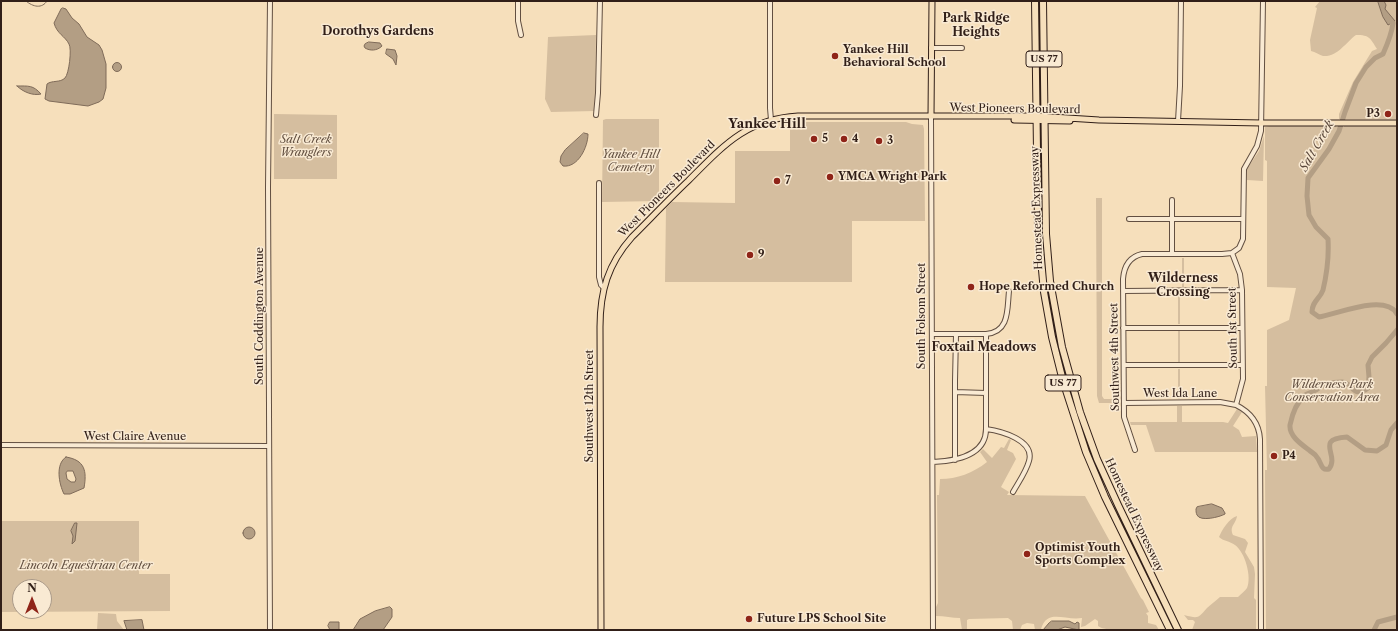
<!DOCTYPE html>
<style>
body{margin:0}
#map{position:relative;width:1398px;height:631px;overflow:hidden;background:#f6dfbb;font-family:"Libre Caslon Text",serif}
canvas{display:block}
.frame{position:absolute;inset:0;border:2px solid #311f18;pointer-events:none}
.north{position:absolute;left:12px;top:579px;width:40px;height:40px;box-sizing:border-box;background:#f9ead3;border:1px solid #a99988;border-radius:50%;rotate:0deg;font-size:11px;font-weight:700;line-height:16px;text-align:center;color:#311f18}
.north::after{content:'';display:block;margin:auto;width:14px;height:18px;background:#8f2418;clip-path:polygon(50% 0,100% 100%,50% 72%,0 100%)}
</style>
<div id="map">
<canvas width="1398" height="631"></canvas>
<div class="frame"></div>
<div class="north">N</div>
</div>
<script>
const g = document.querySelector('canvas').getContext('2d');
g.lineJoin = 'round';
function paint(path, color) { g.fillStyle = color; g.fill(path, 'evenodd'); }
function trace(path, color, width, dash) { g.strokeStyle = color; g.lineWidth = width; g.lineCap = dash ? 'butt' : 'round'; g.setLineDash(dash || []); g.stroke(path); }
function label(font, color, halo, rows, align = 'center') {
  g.font = font + ' "Libre Caslon Text",serif'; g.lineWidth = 3; g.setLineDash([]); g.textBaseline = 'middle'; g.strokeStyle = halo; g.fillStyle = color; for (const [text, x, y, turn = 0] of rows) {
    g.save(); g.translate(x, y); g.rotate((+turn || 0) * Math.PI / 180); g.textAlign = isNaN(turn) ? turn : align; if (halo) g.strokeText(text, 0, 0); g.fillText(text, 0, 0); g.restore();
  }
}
const green = new Path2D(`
 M1320 1H1397V119H1339V114L1353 82 1372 51 1377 49C1370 38 1370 35 1356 35 1346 42 1338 57 1323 56 1320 55 1315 52 1311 51L1310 40 1317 8 1315 7Z
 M596 35 595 111 551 112 545 99 548 37Z
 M274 114 337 115V179H274Z
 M606 119H659V201L602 202 603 120Z
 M790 122H906L912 124 923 125 924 129 925 221H852V282H665L666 208 672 202 735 203V151H790Z
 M1273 125 1336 126V127H1344V126L1397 125V630H1266L1265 470H1267L1265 386H1267V330L1289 320 1296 288 1267 287V161L1265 160V127Z
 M1264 136 1263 181 1247 180V169L1259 151Z
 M1096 198H1102V396L1104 399H1120V403H1099L1097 396Z
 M1182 258H1184V287H1182Z
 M1178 294H1180V324H1178Z
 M1178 331H1180V362H1178Z
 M1178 369H1180V399H1178Z
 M1177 406H1182V422H1223L1228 423 1237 409 1242 412 1233 426 1239 430 1242 437 1256 436 1257 452H1155L1146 425H1131L1130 422H1177Z
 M1009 439 1011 440 1007 450 1013 453 1016 459 1001 487 1009 492 1007 495 1085 496 1141 598 1143 600 1149 612 1146 613 1148 616V623L1156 625 1159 630H1133L1130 629V630C1121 630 1105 631 1098 626V621L1095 619 1085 626 1081 627 1082 618C1065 621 1047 608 1041 629L1035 630 1034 624 1027 623 1022 625 1020 630H1013L1012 621 1008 618 969 619 967 620V630H962L960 618C952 618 945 616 936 616V607L938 603 937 495H939L940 479C957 479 973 473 987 462L980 452 983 449 992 458 1001 447 1004 448Z
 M1237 516C1236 524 1229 526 1233 535L1245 539 1248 543 1245 552 1254 567 1255 574 1254 598 1256 600V630H1192L1195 622 1193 620H1188L1184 615C1199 619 1198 618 1207 608 1211 604 1216 601 1220 597H1238C1241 594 1245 591 1247 588 1252 577 1245 552 1235 545 1230 541 1223 541 1219 537 1222 530 1229 518 1237 516Z
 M1 521H139V574H170V611L1 612ZM20 587H44V611H20Z
 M98 613 116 614 117 621 124 630H97Z`);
const water = new Path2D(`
 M1378 1H1384L1386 5 1385 9 1395 21 1388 25 1383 17Z
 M63 8 66 9 72 18 79 24 87 37 99 45 102 50 106 64V88L103 99 99 102 88 106 49 101 45 99 47 84C52 80 60 83 65 78 69 74 72 49 69 44 65 36 57 34 54 23L61 9Z
 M369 42 380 43 382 46C377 51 370 51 365 48L364 46 365 44Z
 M387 49 395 50 397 56 396 65 393 59 386 54Z
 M112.5 67a4.5 4.5 0 1 1 9 0a4.5 4.5 0 1 1-9 0Z
 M17 86C29 86 33 85 41 94 33 96 23 92 17 86Z
 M584 133 588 134C588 147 578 168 563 166L560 162 561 156 565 150Z
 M66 457C85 460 87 471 84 488L70 494H64C59 484 55 464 66 457ZM68 471H73L76 479 75 482H71L67 479 66 473Z
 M1212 504 1222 508 1225 513V514C1220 517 1200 522 1197 515 1196 513 1196 511 1196 509L1197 507Z
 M75 523H77L75 541 72 544 73 536 71 531Z
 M243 533a6 6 0 1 1 12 0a6 6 0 1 1-12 0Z
 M390 607 392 609V617L383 630H353L360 619 375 611Z
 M142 620 144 630H127L124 621Z
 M1052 621H1069L1075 624 1077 622 1079 623V630L1065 627 1057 630H1043L1049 623Z
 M330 622H339V630H330L328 626Z`);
const stream = new Path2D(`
 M26 1C33 7 42 9 47 1`);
const river = new Path2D(`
 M1388 19 1393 23C1392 32 1387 45 1383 54L1375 58 1366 67 1356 83 1345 112 1339 131 1329 149 1308 178 1307 196 1309 215 1316 227 1328 239C1329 256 1327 273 1323 290 1320 299 1312 301 1312 312L1319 317C1337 314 1386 293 1397 314
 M1397 330 1386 343 1372 357 1368 365 1369 377 1368 388C1353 399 1353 383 1342 382 1332 382 1323 384 1316 390 1313 392 1308 393 1305 395 1297 402 1292 415 1290 425 1289 436 1301 444 1309 450 1311 452 1315 454 1316 456 1322 462 1320 471 1329 469 1340 455 1314 439 1347 437L1365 450 1377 451 1386 445 1391 430 1397 423
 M1374 630 1378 622 1397 617`);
const minor = new Path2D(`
 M270 1 268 187 270 630
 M518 1V21L521 35
 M770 1V108L771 120
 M931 48H962
 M596 115 598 93 600 1
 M931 116 933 630
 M1178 121 1180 86 1181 1
 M599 183V277L601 285 604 288
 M1172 200V254
 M1129 219H1243
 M1123 291 1242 290
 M1123 328H1242
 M932 334H986
 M1124 365H1242
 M955 392 986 393
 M1124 403 1220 402 1236 405
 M986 429C1001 431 1035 440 1029 461 1026 472 1018 483 1013 492
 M1 445 269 446
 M1135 450 1124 417 1123 279C1124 266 1129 257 1142 254H1222L1232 253
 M955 460V381L956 335
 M933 462C955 461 986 456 986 429V334C1010 332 1007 309 1009 291
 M1261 630 1260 439C1259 422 1250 412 1236 405L1243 379 1242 290 1240 274 1232 253 1239 248 1243 239 1244 169 1257 146 1261 131 1263 1`);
const major = new Path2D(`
 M931 116 932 1
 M1014 120 1070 121
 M601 630 600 327C600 291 608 264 632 237 651 218 669 199 688 181 723 146 746 119 798 116H1036L1099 120 1262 123H1397`);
const highway = new Path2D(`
 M1035 1 1038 226 1044 292 1052 337 1063 381 1086 452 1105 497 1170 630
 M1043 1 1046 234 1050 281 1062 347 1080 412 1097 459 1118 505 1178 630`);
const markers = [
 [835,56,4,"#8f2418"],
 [1388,114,4,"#8f2418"],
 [814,139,4,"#8f2418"],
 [844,139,4,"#8f2418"],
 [879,141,4,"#8f2418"],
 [830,177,4,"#8f2418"],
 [777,181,4,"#8f2418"],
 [750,255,4,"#8f2418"],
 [971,287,4,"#8f2418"],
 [1274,456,4,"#8f2418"],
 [1027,554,4,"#8f2418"],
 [749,619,4,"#8f2418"]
];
const shields = [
 [1044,59,36],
 [1063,383,36]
];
const shieldNames = [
 ["US 77",1044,59],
 ["US 77",1063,383]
];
const poiNames = [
 ["Yankee Hill",843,50],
 ["Behavioral School",843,63],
 ["P3",1380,114,"right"],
 ["5",822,139],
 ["4",852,139],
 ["3",887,141],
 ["YMCA Wright Park",838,177],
 ["7",785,181],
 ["9",758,255],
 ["Hope Reformed Church",979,287],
 ["P4",1282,456],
 ["Optimist Youth",1035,548],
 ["Sports Complex",1035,561],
 ["Future LPS School Site",757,619]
];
const streetNames = [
 ["West Pioneers Boulevard",1015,109,1],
 ["West Pioneers Boulevard",667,189,-45],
 ["Homestead Expressway",1037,208,-92],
 ["South Coddington Avenue",260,316,-90],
 ["South Folsom Street",922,316,-90],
 ["South 1st Street",1233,328,-91],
 ["Southwest 4th Street",1115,357,-91],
 ["West Ida Lane",1180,394],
 ["Southwest 12th Street",590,406,-90],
 ["West Claire Avenue",135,437],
 ["Homestead Expressway",1134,515,65]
];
const parkNames = [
 ["Salt Creek",306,140],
 ["Wranglers",306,153],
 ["Yankee Hill",631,155],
 ["Cemetery",631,168],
 ["Wilderness Park",1332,385],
 ["Conservation Area",1332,398],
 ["Lincoln Equestrian Center",86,566]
];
const neighbourhoodNames = [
 ["Park Ridge",976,19],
 ["Heights",976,33],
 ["Dorothys Gardens",378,32],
 ["Wilderness",1183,279],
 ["Crossing",1183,293],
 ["Foxtail Meadows",984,348]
];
const waterNames = [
 ["Salt Creek",1317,146,-60]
];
const quarterNames = [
 ["Yankee Hill",767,124]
];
paint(green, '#d5be9f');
paint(water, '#b39e84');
trace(water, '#7f6b59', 1);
trace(stream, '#7f6b59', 1);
trace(river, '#b39e84', 5);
trace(minor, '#624f41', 6);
trace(major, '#311f18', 7);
trace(highway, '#311f18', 8);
trace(minor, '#f9ead3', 4);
trace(major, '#f6dfbb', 5);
trace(highway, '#f6dfbb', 6);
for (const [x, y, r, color] of markers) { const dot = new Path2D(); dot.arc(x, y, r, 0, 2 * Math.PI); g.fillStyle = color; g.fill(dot); trace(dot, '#f9ead3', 1.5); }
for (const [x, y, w] of shields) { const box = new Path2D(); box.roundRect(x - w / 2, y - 8, w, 16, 3); g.fillStyle = '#f9ead3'; g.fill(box); trace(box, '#311f18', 1); }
label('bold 10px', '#311f18', null, shieldNames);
label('bold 11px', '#311f18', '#f9ead3', poiNames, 'left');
label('11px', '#311f18', '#f9ead3', streetNames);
label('italic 11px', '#624f40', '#f9ead3', parkNames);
label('bold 12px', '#311f18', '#f9ead3', neighbourhoodNames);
label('italic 12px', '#5e4b3e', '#f9ead3', waterNames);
label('bold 13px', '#311f18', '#f9ead3', quarterNames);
</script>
